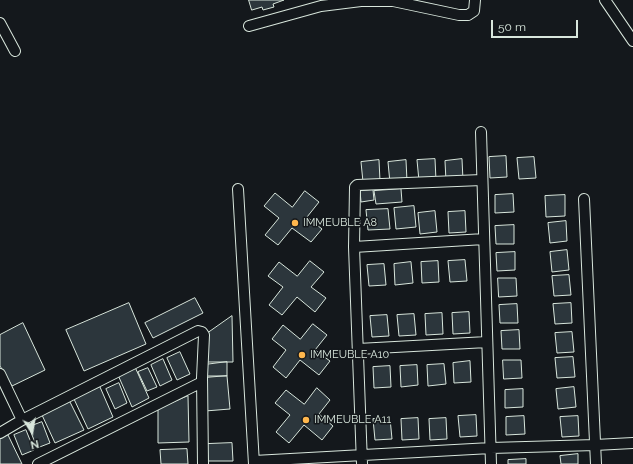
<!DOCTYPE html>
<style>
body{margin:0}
#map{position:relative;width:633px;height:464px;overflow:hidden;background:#14181c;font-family:Raleway,sans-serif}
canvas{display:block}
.north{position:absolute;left:12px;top:412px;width:40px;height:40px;-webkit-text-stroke:3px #14181c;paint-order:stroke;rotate:168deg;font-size:11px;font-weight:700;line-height:16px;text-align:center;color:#d8e6dc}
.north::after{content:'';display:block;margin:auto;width:14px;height:18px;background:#d8e6dc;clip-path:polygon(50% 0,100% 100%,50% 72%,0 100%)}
.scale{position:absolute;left:491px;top:20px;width:87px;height:18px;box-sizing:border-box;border:2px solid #d8e6dc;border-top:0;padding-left:5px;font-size:12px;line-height:14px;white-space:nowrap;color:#d8e6dc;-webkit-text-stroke:3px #14181c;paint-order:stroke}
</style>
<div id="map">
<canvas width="633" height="464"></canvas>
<div class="north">N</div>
<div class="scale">50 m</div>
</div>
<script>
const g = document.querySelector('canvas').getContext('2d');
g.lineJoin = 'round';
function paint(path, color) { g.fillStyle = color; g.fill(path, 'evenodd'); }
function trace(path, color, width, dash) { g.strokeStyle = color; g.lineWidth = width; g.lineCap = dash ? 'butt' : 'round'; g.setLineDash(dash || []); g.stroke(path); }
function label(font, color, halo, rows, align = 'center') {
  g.font = font + ' Raleway,sans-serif'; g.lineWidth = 3; g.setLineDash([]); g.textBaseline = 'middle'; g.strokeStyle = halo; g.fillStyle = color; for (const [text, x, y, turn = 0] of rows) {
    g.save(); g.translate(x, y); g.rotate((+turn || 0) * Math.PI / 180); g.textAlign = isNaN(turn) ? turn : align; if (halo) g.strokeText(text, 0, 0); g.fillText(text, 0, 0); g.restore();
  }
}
const building = new Path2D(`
 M249 0H284L273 4 274 7 263 10 262 7 252 10Z
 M506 156 507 177 490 178 489 157Z
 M534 157 536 178 519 179 517 158Z
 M435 159 436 180 419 181 417 160Z
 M462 159 463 180 446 181 445 161Z
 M379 160 380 181 363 182 361 162Z
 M406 160 407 181 390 183 388 162Z
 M401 189 402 202 376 204 374 191Z
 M373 190 374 200 361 202 360 191Z
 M305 191 319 202 307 217 322 229 311 242 292 228 278 245 265 235 279 218 264 206 275 193 292 207Z
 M513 194 514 212 495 213V195Z
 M565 195V216L546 217 545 196Z
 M414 206 416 227 396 229 394 208Z
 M388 209 390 229 368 230 366 210Z
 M435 211 437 232 420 234 418 213Z
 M465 211 466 232 449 233 448 212Z
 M566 221 567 241 550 243 548 223Z
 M514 225V244H496L495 226Z
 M567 250 569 270 552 272 550 252Z
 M515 252V270L497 271 496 253Z
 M465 260 467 281 450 282 448 261Z
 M310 261 324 272 311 287 326 298 315 312 297 297 282 315 269 305 283 287 268 276 279 262 297 276Z
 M438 261 439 282 422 283 421 262Z
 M411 262 413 283 395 285 394 264Z
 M384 264 386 285 369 286 367 265Z
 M569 275 571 295 554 296 552 276Z
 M498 278H516L517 296 499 297Z
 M195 298 203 313 153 338 145 323Z
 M129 303 146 344 84 371 66 330Z
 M571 303 572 323 555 324 553 304Z
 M517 304 518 323H500L499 305Z
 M469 312 470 333 453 334 452 313Z
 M442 313 443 334 426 335 425 314Z
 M414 314 416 335 399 336 397 315Z
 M387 315 389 336 372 337 370 316Z
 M232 316 233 362H204L205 335Z
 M23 323 45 370 12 386 0 366V335Z
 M313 324 327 335 315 350 330 361 319 375 300 360 286 378 273 367 286 350 272 339 283 325 300 339Z
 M519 330 520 349H502L501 331Z
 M572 332 574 352 557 353 555 333Z
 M180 352 190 374 177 380 167 358Z
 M573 357 575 377 557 378 555 358Z
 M163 359 172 380 160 386 151 365Z
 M503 360H521L522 378 504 379Z
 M470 361 471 382 454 383 453 363Z
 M227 362V376H204V365Z
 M444 364 446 384 428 386 427 365Z
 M417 365 418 385 401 387 400 366Z
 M390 366 391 387 374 388 373 367Z
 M135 367 149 398 132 407 118 375Z
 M148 368 157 387 147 391 138 372Z
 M227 376 230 409 205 411 204 378Z
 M119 383 127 403 115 409 106 389Z
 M100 387 113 417 88 429 74 399Z
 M574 387 576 407 558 409 556 389Z
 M317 388 330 400 319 414 333 426 322 440 304 425 289 443 276 432 290 415 275 403 286 390 304 404Z
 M523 389V407L505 408V390Z
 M188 396 189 442 158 443V409Z
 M70 402 84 430 55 443 42 415Z
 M476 415 477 436 460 437 458 416Z
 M524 416 525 434 506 435V417Z
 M578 416 579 436 562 437 560 417Z
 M390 418 392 439 375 440 373 419Z
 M418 418 419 439 402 440 401 419Z
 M446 418 447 439 430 440 429 419Z
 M42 422 50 443 37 448 29 427Z
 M26 430 34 450 22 455 14 435Z
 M8 435 22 464H0V439Z
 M232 443 233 461H208L207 444Z
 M187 449 188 464H161L160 450Z
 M578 454V464H561L560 456Z
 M526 459V464H508V460Z`);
const minor = new Path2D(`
 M605 0 633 41
 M0 23 15 51
 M249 26 321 6 361 1H393L459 15H468L474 11 475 0
 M481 132 491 464
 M238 189 254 464
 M584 199 596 464
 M354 247 484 239
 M358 349 487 342
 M0 374 22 420
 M0 433 22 420 198 331 202 332 204 335 202 378 203 464
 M254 461 491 448 595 445 633 443
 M38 464 202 382
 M362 464 354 247 355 187 357 185 482 180`);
const markers = [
 [295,223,4,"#ffb74d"],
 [302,355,4,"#ffb74d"],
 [306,420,4,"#ffb74d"]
];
const poiNames = [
 ["IMMEUBLE A8",303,223],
 ["IMMEUBLE A10",310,355],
 ["IMMEUBLE A11",314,420]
];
paint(building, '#2c363c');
trace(building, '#d8e6dc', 1);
trace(minor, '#d8e6dc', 12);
trace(minor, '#14181c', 10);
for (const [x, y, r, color] of markers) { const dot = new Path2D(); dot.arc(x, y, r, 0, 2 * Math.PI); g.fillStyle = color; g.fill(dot); trace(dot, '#14181c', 1.5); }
label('11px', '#d8e6dc', '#14181c', poiNames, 'left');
</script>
